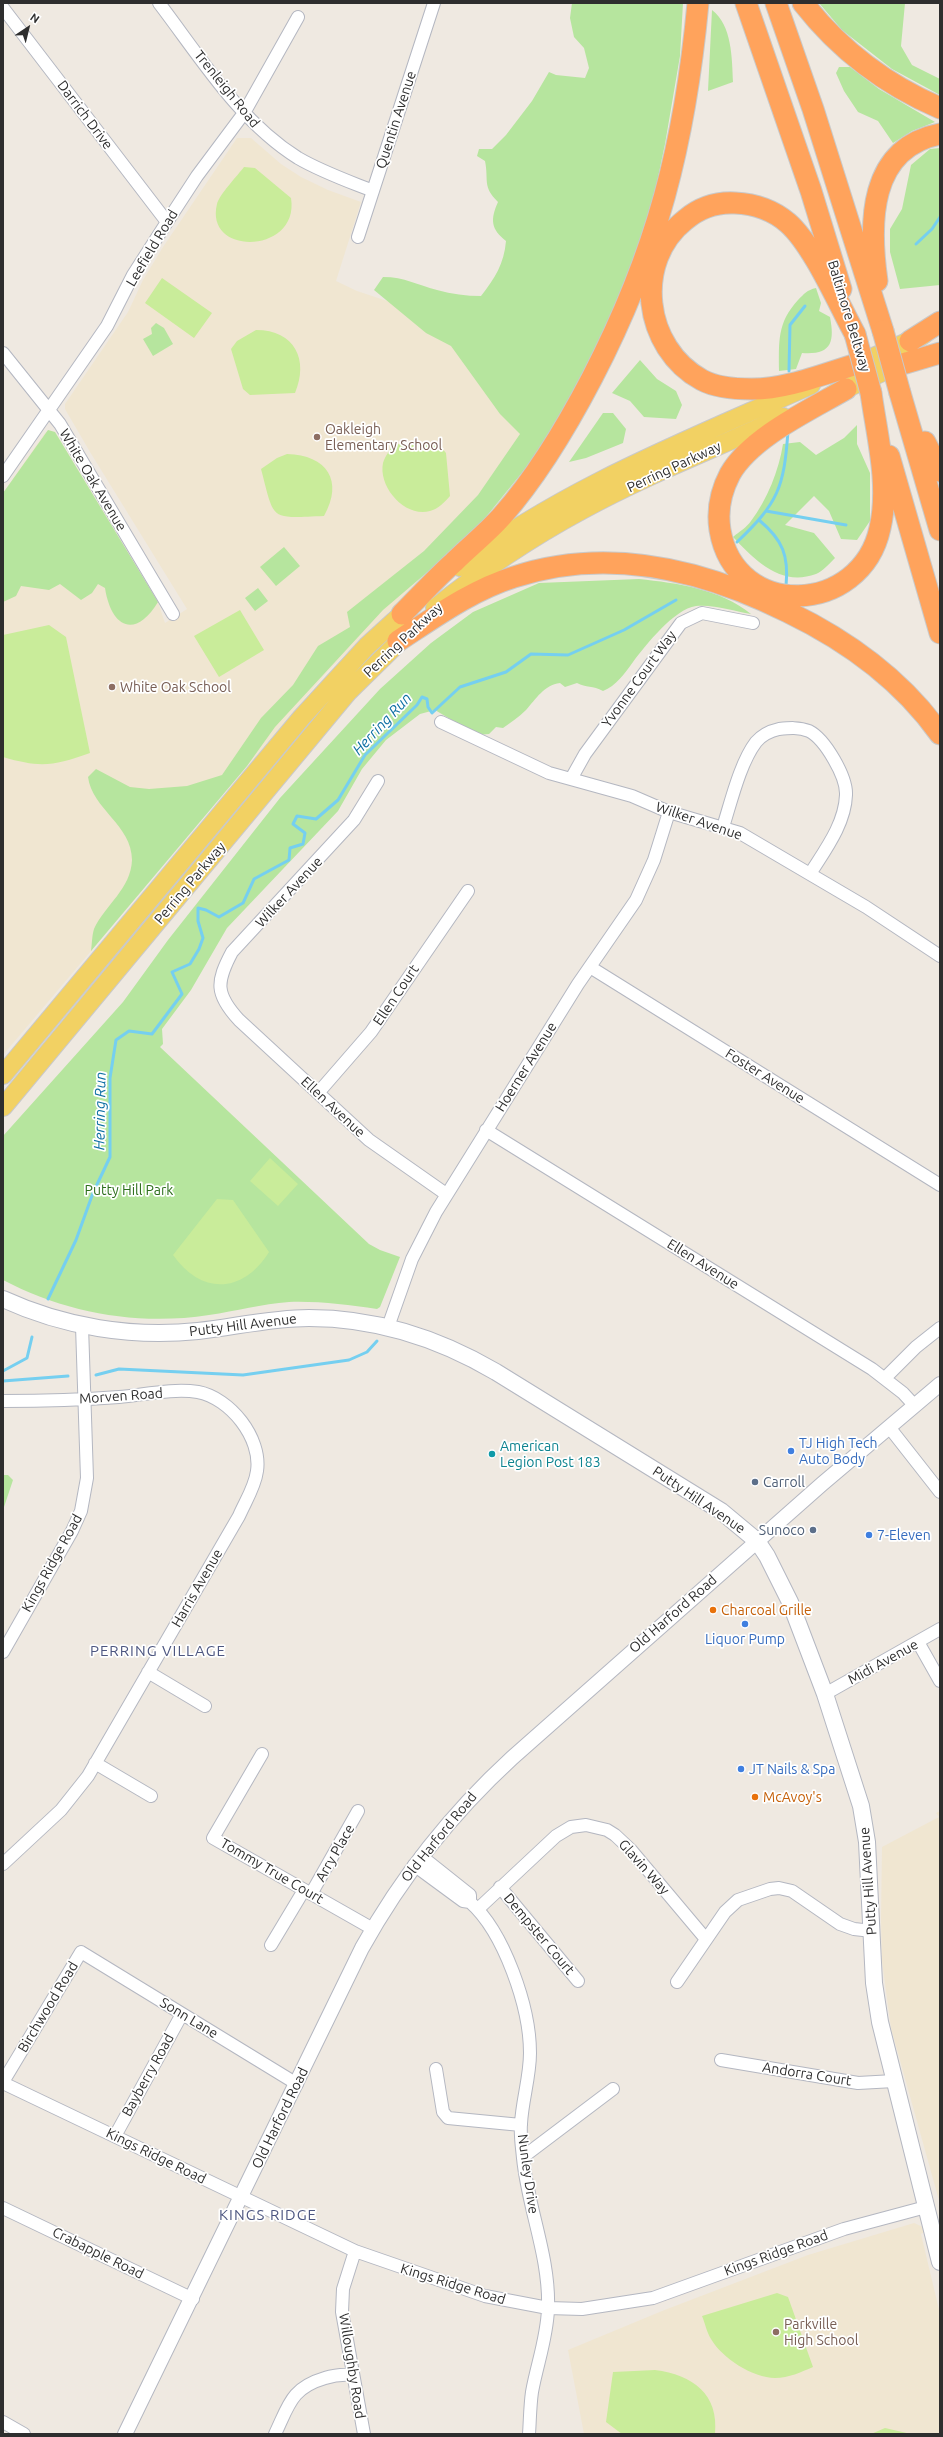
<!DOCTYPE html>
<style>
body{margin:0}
#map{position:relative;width:943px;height:2437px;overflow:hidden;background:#efe9e1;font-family:Ubuntu,sans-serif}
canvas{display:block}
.frame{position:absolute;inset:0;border:4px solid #2e2e2e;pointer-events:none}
.north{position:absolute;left:8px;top:8px;width:40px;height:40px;-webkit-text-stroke:3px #fff;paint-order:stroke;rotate:35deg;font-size:11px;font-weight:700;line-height:16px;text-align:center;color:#2e2e2e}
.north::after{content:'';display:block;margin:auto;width:14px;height:18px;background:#2e2e2e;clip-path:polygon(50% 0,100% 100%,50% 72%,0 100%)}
</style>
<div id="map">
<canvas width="943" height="2437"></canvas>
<div class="frame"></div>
<div class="north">N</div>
</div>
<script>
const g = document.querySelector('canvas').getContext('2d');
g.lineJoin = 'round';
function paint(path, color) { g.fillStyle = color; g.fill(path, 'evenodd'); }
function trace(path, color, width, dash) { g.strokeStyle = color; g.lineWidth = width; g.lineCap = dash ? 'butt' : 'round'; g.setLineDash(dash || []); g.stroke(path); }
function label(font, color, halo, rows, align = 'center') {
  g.font = font + ' Ubuntu,sans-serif'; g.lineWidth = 3.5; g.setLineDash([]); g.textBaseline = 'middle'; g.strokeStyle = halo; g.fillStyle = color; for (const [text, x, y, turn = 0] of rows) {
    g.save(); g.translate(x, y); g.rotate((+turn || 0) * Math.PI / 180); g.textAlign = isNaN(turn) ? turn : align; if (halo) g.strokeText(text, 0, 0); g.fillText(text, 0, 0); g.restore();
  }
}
const education = new Path2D(`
 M237 138H251L281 164 301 177 328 190 361 202 336 281 357 291 493 336 650 193 518 487 328 671 3 1055V493L45 433 48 430 55 432 158 602 165 623 187 609 90 452 65 409V404L128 312 143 280 163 247Z
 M940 1811V2204L891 2028 882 1961 881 1919 882 1847 939 1817 936 1813Z
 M914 2223 925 2228 926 2231 921 2234 940 2314V2434H584L568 2350 662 2311 808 2255Z`);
const green = new Path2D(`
 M572 3H683L680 56 665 144 650 216 625 297 542 448 472 534 383 610 275 727 247 766 91 951C92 944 92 935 94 929 105 905 131 889 132 860 132 825 92 809 88 777L96 769 130 787 149 789 187 786 222 775 261 718 293 685 318 646 350 627 347 612 424 551 478 495 520 434 500 414 451 346 426 333 374 290 383 277C405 277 417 285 437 290 452 294 466 296 481 296 495 278 504 264 506 241 491 229 490 220 498 202 482 186 489 181 485 161L477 156 479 149H492L506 135 532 101 549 72 556 75 585 78 589 68 584 48 574 37 570 18Z
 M819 3H905L901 46 912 65 940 79V95L892 69 842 30Z
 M712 10C732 25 732 58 733 82L708 91Z
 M839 67H850L879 89 935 122 912 131 893 143 878 121 858 112 844 91 836 73Z
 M940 148V285L900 289 890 252V229L902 209 911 165 930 149Z
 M816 288 821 303 819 311 830 317C835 343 831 355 802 353L796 369 779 371C779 341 777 323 798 300 804 294 807 290 816 288Z
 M156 323 164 328 173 344 153 356 143 339 152 334 151 328Z
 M640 360 657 379 676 391 682 405 676 419 644 417 630 401 612 393Z
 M603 413H613L626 429 623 443 586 458 569 462Z
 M857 425V444L870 473V521L857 540 841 539 829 511 814 496 785 525 814 533 835 558C830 563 823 571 816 574 780 587 755 560 733 537 739 532 747 527 751 521 767 500 779 470 783 444L800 442 816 455 844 438Z
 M48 430 55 432 158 602C135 640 111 627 105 588L98 584 92 593 81 600 60 584 49 590 21 586 16 596 3 602V493Z
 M284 547 300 566 276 586 260 567Z
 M639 579C677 583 720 589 751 614 734 611 713 604 696 606 674 609 646 645 633 662 625 673 616 686 603 691 593 685 586 688 577 683L565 687 560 683C544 685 536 699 526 710 519 717 511 722 503 728L496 727 489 734 477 735 435 710 420 714 386 740 362 769 338 811 227 928 191 990 162 1029 163 1044 160 1047 369 1244 380 1250 400 1257 380 1307 377 1309C348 1305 319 1301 289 1302 262 1304 236 1311 209 1315 138 1326 66 1313 3 1280V1136L123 1002 168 940 280 798 380 689 431 643 473 612 539 583Z
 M258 588 268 601 255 611 245 598Z
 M3 1475H8L13 1480 3 1510Z`);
const pitch = new Path2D(`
 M244 167 255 168 291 198C300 254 204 257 217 204 219 195 238 175 244 167Z
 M162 278 212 313 194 338 145 303Z
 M256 330C295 330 309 360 295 393L250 395 243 389 231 349 237 341Z
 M394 444 440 446 446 453 450 496C445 502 438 509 430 511 405 518 378 487 383 463 385 456 390 450 394 444Z
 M287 454C327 455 344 481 324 516 269 518 275 522 261 469L277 458Z
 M240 610 264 650 219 677 194 636Z
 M49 625 66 637 90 753C54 766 40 768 3 757V635Z
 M270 1158 298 1184 278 1206 250 1181Z
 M217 1199 233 1200 269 1252C243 1294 201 1295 173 1255Z
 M777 2293 788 2297 813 2367C801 2372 789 2378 775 2378 753 2378 722 2358 711 2339 707 2333 705 2323 702 2316Z
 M655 2370C693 2375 719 2394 715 2434H622L606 2422 613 2372Z
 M885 2428 911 2434H871Z`);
const stream = new Path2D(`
 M916 244 932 229 940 217
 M789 371 790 325 805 306
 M766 511 846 525
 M759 520C783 540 789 556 786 586
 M737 542C778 503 784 488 788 431
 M48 1299 76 1240 93 1193 110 1157V1078L116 1040 129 1031 152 1034 182 994 172 972 190 964 199 949 203 938 198 921V908L206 910 219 917 243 903 254 879 289 860 290 848 303 844 305 833 293 824 297 816 316 819 338 800 365 755 417 705 422 697 427 699 428 707 432 713 460 687 506 672 531 654 568 655 624 630 676 600
 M3 1371 27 1358 32 1337
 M96 1375 119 1369 243 1375 349 1360 367 1352 377 1341
 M3 1381 68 1376`);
const minor = new Path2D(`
 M159 3C201 58 239 121 298 158 322 172 348 181 373 191
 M3 8 167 222
 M358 237 434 3
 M3 353 60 424 173 614
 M3 476 107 326 133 275 167 222 197 176 244 113 298 17
 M441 722 549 773 632 796 669 812 740 833 866 907 940 956
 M571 779 585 754 681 623 702 613 753 623
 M378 781 354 820 232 952C216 982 215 994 239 1020L369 1140 446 1194
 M723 827C731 802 740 763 756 742 762 735 770 731 779 729 789 728 799 727 809 731 825 739 847 777 846 795 845 824 825 850 810 874
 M590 967 940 1185
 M318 1093 371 1032 468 891
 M486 1130 872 1369 903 1393 914 1405
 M388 1327 412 1259 436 1212 578 984 636 900 654 860 669 812
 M885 1378 916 1347 940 1328
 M3 1401C42 1401 80 1400 119 1397 143 1395 173 1388 198 1392 230 1398 262 1438 257 1471 255 1487 245 1502 239 1516L88 1776 61 1810 3 1864
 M889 1427 940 1492
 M918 1642 940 1681
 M3 1652 72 1531 81 1511 87 1478 82 1326
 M148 1672 205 1706
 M825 1694 940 1629
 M262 1754 213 1838 373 1929
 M95 1763 151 1796
 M421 1856 470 1895V1902
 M414 1865 463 1901 470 1902C504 1932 530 2007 530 2053 530 2077 522 2101 521 2124 520 2135 522 2147 523 2158 528 2209 550 2257 548 2309 547 2338 537 2364 532 2392 530 2406 530 2420 529 2434
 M500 1887 578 1981
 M311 1894 358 1811
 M478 1909 556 1836 571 1827 586 1825 607 1830 615 1835 631 1850 705 1938
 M271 1945 304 1890
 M677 1982 725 1912 738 1900 770 1889 779 1888 792 1891 840 1924 854 1929 872 1931
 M721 2060 858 2083 894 2081
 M436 2069 443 2112 448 2118 521 2125
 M3 2082 81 1952 297 2084
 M3 2083 355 2251 485 2296 548 2308 582 2309 653 2298 844 2229 926 2207
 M115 2136 182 2014
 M523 2157 613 2089
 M3 2208 193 2299
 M355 2251 343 2289 342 2312 364 2434
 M3 2422 24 2434
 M275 2434C289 2405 291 2388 325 2378 334 2375 343 2374 353 2375`);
const tertiary = new Path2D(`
 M125 2434 362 1948C402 1876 451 1814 512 1758L822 1484 940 1384`);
const secondary = new Path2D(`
 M3 1299C64 1327 132 1338 198 1331 235 1327 271 1318 309 1318 377 1318 438 1338 496 1372L721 1511 757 1541 767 1556 790 1602 825 1694 861 1806 867 1842 874 1983 880 2022 940 2262`);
const primary = new Path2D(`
 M851 367 923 335
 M834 394 905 362
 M460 567C566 487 691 439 811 385
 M435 608C481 571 530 538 582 510 646 475 716 448 783 417
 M3 1075 302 717 367 646 412 605
 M3 1107 348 692 409 632`);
const motorway = new Path2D(`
 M746 3 811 191 841 289
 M776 3 813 109 883 331
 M803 3C839 49 886 85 940 108
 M877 281C869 224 868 148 940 134
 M855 334C838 303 813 245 788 223 773 210 755 204 735 203 717 202 699 208 685 220 633 261 643 348 702 380 715 387 736 389 752 389 787 389 823 374 857 364
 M910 341 940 322
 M899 365 940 353
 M846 389C810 410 751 437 730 474 721 491 717 511 720 530 735 620 861 616 880 528 890 485 877 436 871 393
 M900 393 940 530
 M925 442 940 471
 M889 456 940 633
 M402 614C419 597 436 578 454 562 470 546 487 533 502 516 538 475 567 426 592 378 657 253 685 143 698 3
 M398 641C435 617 472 590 514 577 608 546 702 569 788 612 848 641 901 679 940 734`);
const motorwayBridge = new Path2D(`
 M883 331 900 393
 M855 334 871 393`);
const markers = [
 [317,437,4,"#8d6e63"],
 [112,687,4,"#8d6e63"],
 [791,1451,4,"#3f7fe0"],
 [492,1454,4,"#0f9aa8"],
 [755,1482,4,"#5c6f8a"],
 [813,1530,4,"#5c6f8a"],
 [869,1535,4,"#3f7fe0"],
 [713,1610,4,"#e8710a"],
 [745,1624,4,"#3f7fe0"],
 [741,1769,4,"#3f7fe0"],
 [755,1797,4,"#e8710a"],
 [776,2332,4,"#8d6e63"]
];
const streetNames = [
 ["Trenleigh Road",227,89,51],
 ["Darrich Drive",85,115,53],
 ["Quentin Avenue",396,120,-72],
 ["Leefield Road",152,248,-59],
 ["Baltimore Beltway",849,316,73],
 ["Perring Parkway",674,467,-25],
 ["White Oak Avenue",93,480,59],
 ["Perring Parkway",403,640,-43],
 ["Yvonne Court Way",639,679,-54],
 ["Wilker Avenue",699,821,19],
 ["Perring Parkway",190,883,-50],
 ["Wilker Avenue",289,892,-47],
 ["Ellen Court",396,995,-56],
 ["Hoerner Avenue",526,1067,-58],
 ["Foster Avenue",765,1076,32],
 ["Ellen Avenue",333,1107,43],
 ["Ellen Avenue",703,1264,32],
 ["Putty Hill Avenue",243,1325,-7],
 ["Morven Road",121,1396,-4],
 ["Putty Hill Avenue",699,1500,34],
 ["Kings Ridge Road",52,1563,-61],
 ["Harris Avenue",197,1588,-60],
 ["Old Harford Road",673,1614,-41],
 ["Midi Avenue",883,1662,-29],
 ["Old Harford Road",439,1837,-51],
 ["Arry Place",335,1853,-60],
 ["Glavin Way",644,1867,48],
 ["Tommy True Court",272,1871,30],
 ["Putty Hill Avenue",868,1881,-94],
 ["Dempster Court",539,1934,50],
 ["Birchwood Road",48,2007,-59],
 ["Sonn Lane",189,2018,31],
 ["Andorra Court",807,2074,9],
 ["Bayberry Road",148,2075,-61],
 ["Old Harford Road",280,2118,-64],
 ["Kings Ridge Road",156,2156,26],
 ["Nunley Drive",528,2174,82],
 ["Crabapple Road",98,2253,26],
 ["Kings Ridge Road",776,2253,-20],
 ["Kings Ridge Road",453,2284,17],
 ["Willoughby Road",352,2366,81]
];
const educationNames = [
 ["Oakleigh",325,429],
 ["Elementary School",325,445],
 ["White Oak School",120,687],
 ["Parkville",784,2324],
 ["High School",784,2340]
];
const parkNames = [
 ["Putty Hill Park",129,1190]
];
const shopNames = [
 ["TJ High Tech",799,1443],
 ["Auto Body",799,1459],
 ["7-Eleven",877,1535],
 ["Liquor Pump",745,1639,"center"],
 ["JT Nails & Spa",749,1769]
];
const cultureNames = [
 ["American",500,1446],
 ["Legion Post 183",500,1462]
];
const serviceNames = [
 ["Carroll",763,1482],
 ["Sunoco",805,1530,"right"]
];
const foodNames = [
 ["Charcoal Grille",721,1610],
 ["McAvoy's",763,1797]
];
const waterNames = [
 ["Herring Run",382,724,-47],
 ["Herring Run",100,1111,-89]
];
const neighbourhoodNames = [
 ["PERRING VILLAGE",158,1651],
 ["KINGS RIDGE",268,2215]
];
paint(education, '#f0e6d1');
paint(green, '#b6e59e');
paint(pitch, '#c9ec9a');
trace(stream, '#75cff0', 3);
trace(minor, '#b4b7c1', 14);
trace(tertiary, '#b4b7c1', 16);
trace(secondary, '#b4b7c1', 18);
trace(primary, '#c9c9c9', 20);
trace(motorway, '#c9c9c9', 23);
trace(minor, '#fff', 12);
trace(tertiary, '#fff', 14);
trace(secondary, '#fff', 16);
trace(primary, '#f2d163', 18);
trace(motorway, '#ffa35c', 21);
trace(motorwayBridge, '#c9c9c9', 23, []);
trace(motorwayBridge, '#ffa35c', 21);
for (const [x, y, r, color] of markers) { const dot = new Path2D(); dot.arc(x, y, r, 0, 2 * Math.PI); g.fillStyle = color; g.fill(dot); trace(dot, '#fff', 1.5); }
label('14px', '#2e2e2e', '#fff', streetNames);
label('14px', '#785e54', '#fff', educationNames, 'left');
label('14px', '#2c6e1b', '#fff', parkNames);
label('14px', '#366cbe', '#fff', shopNames, 'left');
label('14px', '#0d838f', '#fff', cultureNames, 'left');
label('14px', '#4e5e75', '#fff', serviceNames, 'left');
label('14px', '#c56008', '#fff', foodNames, 'left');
label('italic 15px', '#0d6fa3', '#fff', waterNames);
g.letterSpacing = '1px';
label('15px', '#4d5680', '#fff', neighbourhoodNames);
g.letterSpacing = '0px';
</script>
